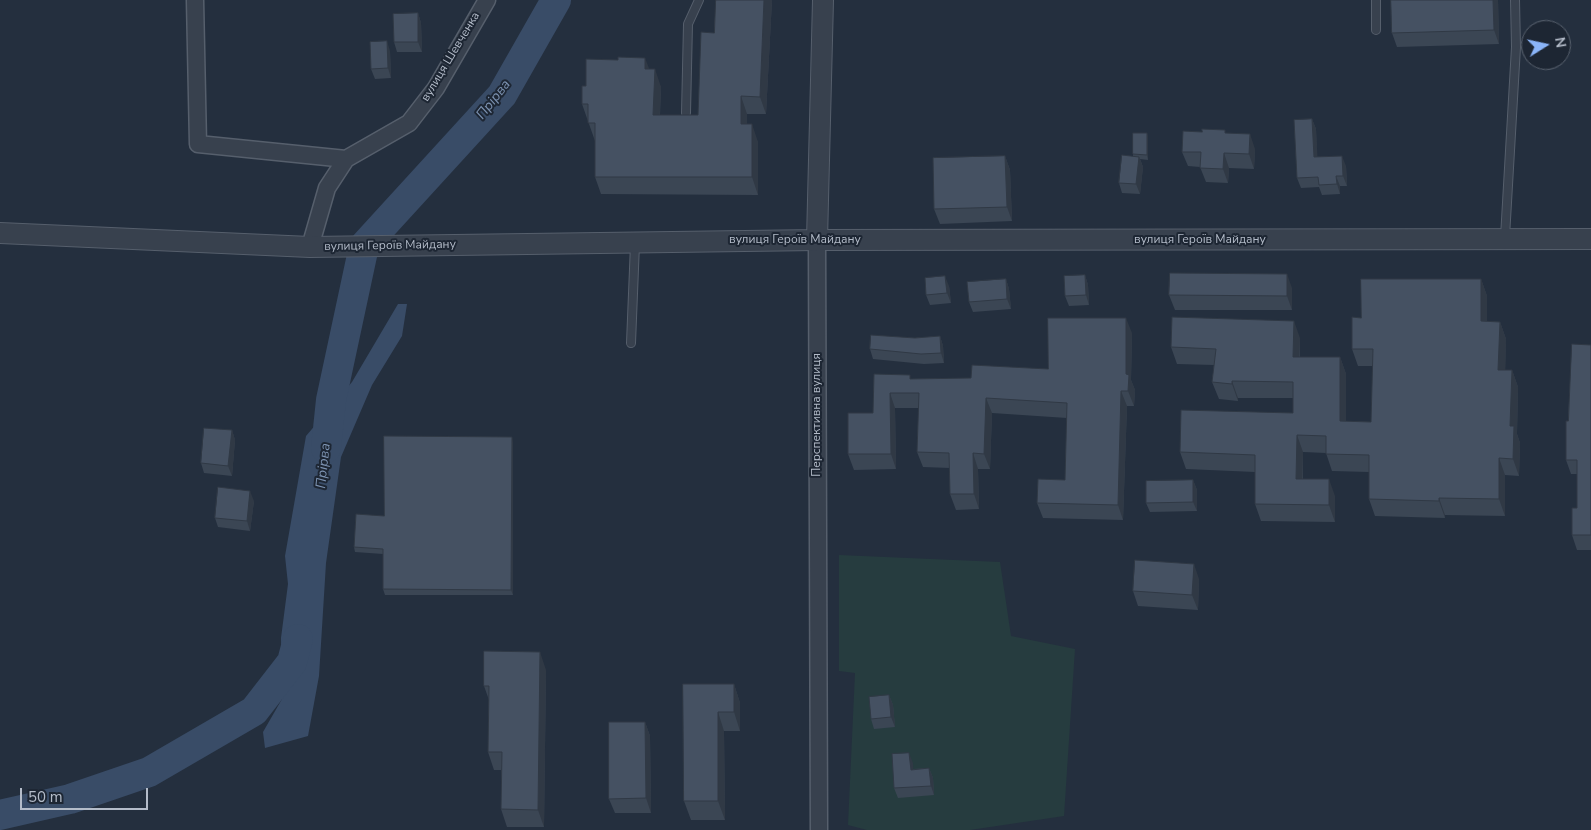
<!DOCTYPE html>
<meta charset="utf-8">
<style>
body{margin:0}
#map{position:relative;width:1591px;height:830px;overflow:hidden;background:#242f3e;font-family:"Nunito Sans",sans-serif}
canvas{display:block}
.north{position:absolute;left:1521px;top:20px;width:50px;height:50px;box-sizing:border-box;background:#1d2633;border:1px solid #59626f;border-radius:50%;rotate:80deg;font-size:14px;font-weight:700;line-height:20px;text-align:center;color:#b4bcc9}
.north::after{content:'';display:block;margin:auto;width:18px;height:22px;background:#8ab4f8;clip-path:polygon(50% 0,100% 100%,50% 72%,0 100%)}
.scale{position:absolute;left:20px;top:788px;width:128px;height:22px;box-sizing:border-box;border:2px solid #b4bcc9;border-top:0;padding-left:6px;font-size:15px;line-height:18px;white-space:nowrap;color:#b4bcc9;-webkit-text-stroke:4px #1d2633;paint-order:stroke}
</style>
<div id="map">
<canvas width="1591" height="830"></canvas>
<div class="north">N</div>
<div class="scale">50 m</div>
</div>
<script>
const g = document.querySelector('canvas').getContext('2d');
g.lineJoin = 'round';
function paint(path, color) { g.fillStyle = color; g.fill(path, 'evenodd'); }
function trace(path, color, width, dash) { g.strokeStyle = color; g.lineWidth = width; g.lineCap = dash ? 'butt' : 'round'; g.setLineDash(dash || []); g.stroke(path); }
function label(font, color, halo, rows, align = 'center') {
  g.font = font + ' "Nunito Sans",sans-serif'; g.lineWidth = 4; g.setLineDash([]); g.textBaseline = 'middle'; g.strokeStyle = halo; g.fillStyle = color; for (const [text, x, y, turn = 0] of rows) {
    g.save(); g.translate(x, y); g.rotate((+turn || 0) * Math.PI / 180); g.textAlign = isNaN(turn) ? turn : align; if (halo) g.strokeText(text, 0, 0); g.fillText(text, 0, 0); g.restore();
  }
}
const green = new Path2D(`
 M839 555 1000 562 1011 636 1075 649 1064 816 970 830H867L848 825 855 673 839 671Z`);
const water = new Path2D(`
 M398 304H407L402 336 372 385 341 457 326 563 319 676 308 736 265 748 263 732 282 699 281 638 288 584 285 556 306 436 352 382Z`);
const river = new Path2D(`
 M326 448 331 400 364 246 502 95 556 0
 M0 815 70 799 149 772 254 711 292 662 298 639`);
const service = new Path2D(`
 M1376 0V30
 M686 113 688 24 699 0
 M1505 237 1516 47 1515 0
 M631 343 635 244`);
const minor = new Path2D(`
 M195 0 198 144 346 159
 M817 240 819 830
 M310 247 327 188 346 159 409 123 436 88 487 0`);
const tertiary = new Path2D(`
 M0 233 310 247 817 240 1591 239
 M817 240 823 0`);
const wall = new Path2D(`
 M716 0H772L766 114H747V124L758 142V195L601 194 595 177V141L582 104 586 86 649 69 661 87 660 115H698L714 33Z
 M1391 0H1498L1499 44 1397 47 1392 33Z
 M418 13 421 23 422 52H397L394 42Z
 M390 51 391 78 375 79 371 69Z
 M1312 119 1316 129 1317 157 1346 166 1347 186H1340V194L1322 195 1319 187 1301 188 1297 178Z
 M1147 133 1148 138V160L1140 159 1143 167 1140 194 1122 193 1119 183 1133 156V154Z
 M1226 133 1255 149 1254 169 1229 168 1228 183 1206 182 1200 167 1188 166 1182 152Z
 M1005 156 1010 170 1012 221 940 224 934 209Z
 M1085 275 1088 285 1089 305 1069 306 1065 296Z
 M1006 279 1009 289 1011 309 973 312 969 302Z
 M1481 279 1487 296V321L1500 322 1506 339 1505 370H1512L1518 387 1517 434 1520 443 1519 476 1505 475V516L1445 515V518L1375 516 1369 499V472L1332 471 1326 453 1303 452V479L1335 496V522L1261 521 1255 504V472L1186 469 1180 452 1293 413V398H1238V401L1219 399 1212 382 1214 365 1177 364 1171 347 1300 338V357H1340L1346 374V421L1371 422 1373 366H1358L1352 349 1361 318Z
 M949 286 951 303 930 305 926 295Z
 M1292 288V310H1175L1169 295Z
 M1132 333 1131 380 1135 390 1134 406H1127L1123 520 1043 518 1037 503 1065 480 1067 418 992 413 990 469H978L979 509 956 510 950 494V468L923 467 917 452 919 408H895L896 469 854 470 848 454 873 413 874 374 911 379 971 378 1048 369Z
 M940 336 943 346 944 363 924 364 873 359 870 349 915 338Z
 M1591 345V550H1577L1572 535 1577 508V474H1571L1566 460 1568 421Z
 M232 430 235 440 232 476 204 473 201 463Z
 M513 442V595H385L383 589V554L355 552 354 547 384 516Z
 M1193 480 1197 490V511L1150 512 1146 503Z
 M254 501 250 531 218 527 215 518Z
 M1199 579 1198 610 1138 606 1133 591Z
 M546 670 544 827H507L501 809V770H494L488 752 489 700 484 686Z
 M683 684H734L740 703V731H724L725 820H691L684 801Z
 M889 695 893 705 895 727 874 729 871 719Z
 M645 722 650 736 651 813H615L609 799Z
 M913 763V769L929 768 933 778 934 795 898 798 894 788Z`);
const shadedWall = new Path2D(`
 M764 0H772L766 114 760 97Z
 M1493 0H1498L1499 44 1494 30Z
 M418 13 421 23 422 52 418 42Z
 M387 41 390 51 391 78 388 68Z
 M645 58 652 76 645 69Z
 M655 69 661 87 659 132 653 115Z
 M741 96 747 114V142L741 124Z
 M1312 119 1316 129 1318 167 1314 157Z
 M752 124 758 142V195L752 177Z
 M1147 133 1148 138V160L1147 155Z
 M1250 134 1255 149 1254 169 1249 154Z
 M1224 153 1229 168 1228 183 1223 169Z
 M1005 156 1010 170 1012 221 1007 207Z
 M1342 156 1346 166 1347 186 1343 176Z
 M1139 157 1143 167 1140 194 1136 184Z
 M1336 176 1340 186V194L1337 184Z
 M1287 274 1292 288V310L1287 296Z
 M1085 275 1088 285 1089 305 1086 295Z
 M945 276 949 286 951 303 947 293Z
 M1006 279 1009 289 1011 309 1007 299Z
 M1481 279 1487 296V338L1481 321Z
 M1126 318 1132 333 1131 380 1135 390 1134 406 1128 391 1126 374Z
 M1294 321 1300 338 1299 374 1293 357Z
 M1500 322 1506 339 1505 387 1498 370Z
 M940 336 943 346 944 363 941 353Z
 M1340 357 1346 374V438L1340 421Z
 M1512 370 1518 387 1517 434 1520 443 1519 476 1513 459 1510 426Z
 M1232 381 1238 398V401L1232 384Z
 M1121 391 1127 406 1123 520 1118 505Z
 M890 393 895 408 896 469 891 454Z
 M986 398 992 413 990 469 984 454Z
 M232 430 235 440 232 476 228 466Z
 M1297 435 1303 452 1302 496 1296 479Z
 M512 437 513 442V595L511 590Z
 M973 453 978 469 979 509 974 494Z
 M1499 458 1505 475V516L1499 499Z
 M1329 479 1335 496V522L1329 505Z
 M1193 480 1197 490V511L1193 502Z
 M250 491 254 501 250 531 247 521Z
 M1439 498 1445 515V518L1439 501Z
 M1194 564 1199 579 1198 610 1192 595Z
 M540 652 546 670 544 827 538 810Z
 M734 684 740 703V731L734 712Z
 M889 695 893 705 895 727 891 717Z
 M718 712 724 731 725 820 718 801Z
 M645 722 650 736 651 813 646 798Z
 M909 753 913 763 914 780 911 770Z
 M929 768 933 778 934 795 931 786Z`);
const building = new Path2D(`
 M716 0H764L760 97 741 96V124H752V177H595V123H588V104H582V86H586V59L618 60V57L645 58V69H655L653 115H698L701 32 714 33Z
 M1391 0H1493L1494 30 1392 33Z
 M418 13V42H394L393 14Z
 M387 41 388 68 371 69 370 42Z
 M1312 119 1314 157 1342 156 1343 176H1336L1337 184 1319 185 1318 177 1297 178 1294 120Z
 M1202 129 1225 130V133L1250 134 1249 154 1224 153 1223 169 1200 168 1201 152H1182L1183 131 1202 132Z
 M1133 133H1147V155L1133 154Z
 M1122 155 1139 157 1136 184 1119 183Z
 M1005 156 1007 207 934 209 933 158Z
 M1170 273 1287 274V296L1169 295Z
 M1085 275 1086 295 1065 296 1064 276Z
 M945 276 947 293 926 295 925 278Z
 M1006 279 1007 299 969 302 967 282Z
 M1361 279H1481V321L1500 322 1498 370H1512L1510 426H1514L1513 459 1499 458V499L1439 498V501L1369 499V455L1326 454V436L1297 435 1296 479H1329V505L1255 504V455L1180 452 1181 410 1293 413V382L1232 381V384L1212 382 1216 349 1171 347 1172 317 1294 321 1293 357H1340V421L1371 422 1373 349H1352V317L1361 318Z
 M1048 318H1126V374L1129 375 1128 391H1121L1118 505 1037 503 1038 479 1065 480 1067 403 986 398 984 454 973 453 974 494H950L949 453 917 452 919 393H890L891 454H848V413H873L874 374 910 375V379L971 378 972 365 1048 369Z
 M871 335 915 338 940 336 941 353 921 354 870 349Z
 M1572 344 1591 345V535H1572V508H1577V460H1566V421H1568Z
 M204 428 232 430 228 466 201 463Z
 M384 436 512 437 511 590 383 589V549L354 547 356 514 384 516Z
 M1193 480V502L1146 503V481Z
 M218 487 250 491 247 521 215 518Z
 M1135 560 1194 564 1192 595 1133 591Z
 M484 651 540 652 538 810 501 809 502 752H488L489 686H484Z
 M683 684H734V712H718V801H684Z
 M889 695 891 717 871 719 869 697Z
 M609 722H645L646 798 609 799Z
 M909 753 911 770 929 768 931 786 894 788 892 754Z`);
const streetNames = [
 ["вулиця Шевченка",451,57,-59],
 ["вулиця Героїв Майдану",795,240],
 ["вулиця Героїв Майдану",1200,240],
 ["вулиця Героїв Майдану",390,246,-1],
 ["Перспективна вулиця",817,415,-90]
];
const waterNames = [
 ["Прірва",494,100,-52],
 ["Прірва",324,466,-84]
];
paint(green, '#263c3f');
paint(water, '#394c67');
trace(river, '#394c67', 30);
trace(service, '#565f6c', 10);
trace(minor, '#565f6c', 19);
trace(tertiary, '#565f6c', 22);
trace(service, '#38414e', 8);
trace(minor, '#38414e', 16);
trace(tertiary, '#38414e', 20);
paint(wall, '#3b4654');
paint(shadedWall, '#303945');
paint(building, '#455162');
trace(building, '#303945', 1);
label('12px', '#b4bcc9', '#1d2633', streetNames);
label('italic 14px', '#7c92b1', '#1d2633', waterNames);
</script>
